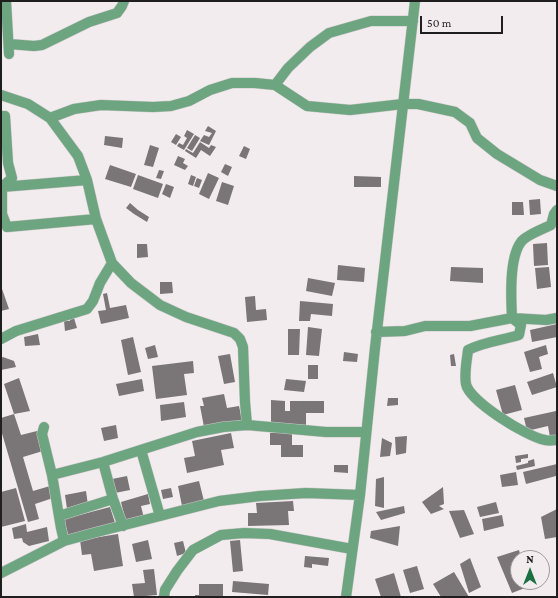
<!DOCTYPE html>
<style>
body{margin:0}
#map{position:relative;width:558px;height:598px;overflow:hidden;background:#f2ecee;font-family:"Crimson Pro",serif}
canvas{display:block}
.frame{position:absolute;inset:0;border:2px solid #201e1e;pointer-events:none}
.north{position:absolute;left:510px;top:550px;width:40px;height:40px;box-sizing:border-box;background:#f2ecee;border:1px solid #9e9a9b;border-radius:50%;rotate:0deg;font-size:11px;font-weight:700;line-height:16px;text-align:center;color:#201e1e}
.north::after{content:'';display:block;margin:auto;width:14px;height:18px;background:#1a7043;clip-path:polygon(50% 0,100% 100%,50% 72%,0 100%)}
.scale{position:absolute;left:420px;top:16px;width:83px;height:18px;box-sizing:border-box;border:2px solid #201e1e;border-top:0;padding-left:5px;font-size:12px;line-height:14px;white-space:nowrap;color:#201e1e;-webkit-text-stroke:3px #f2ecee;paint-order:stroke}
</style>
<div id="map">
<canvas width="558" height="598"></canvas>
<div class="frame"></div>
<div class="north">N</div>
<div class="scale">50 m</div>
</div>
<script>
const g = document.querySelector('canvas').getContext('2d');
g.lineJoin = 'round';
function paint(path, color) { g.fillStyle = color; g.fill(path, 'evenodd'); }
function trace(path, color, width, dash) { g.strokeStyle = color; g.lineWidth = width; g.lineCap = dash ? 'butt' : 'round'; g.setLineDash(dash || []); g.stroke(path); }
const building = new Path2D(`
 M208 126 216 131 209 145 200 141 204 135 209 137 212 133 205 131Z
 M187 130 194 134 184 150 177 146 179 143 183 145 187 138 184 136Z
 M176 134 181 137 176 145 171 142Z
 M195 135 200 138 192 151 187 148Z
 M105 136 123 138 122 148 104 145Z
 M200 142 209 148 211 145 216 147 210 156 201 150 196 158 185 151 186 149 193 153Z
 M150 145 159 148 153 167 144 165Z
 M244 146 250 149 246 159 239 156Z
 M178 156 185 159 183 163 188 166 185 170 174 165Z
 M225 164 232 167 228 176 221 172Z
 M110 165 136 174 131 187 105 179Z
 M159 170 164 171 161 179 156 178Z
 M208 173 219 178 209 199 199 194Z
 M138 175 163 184 158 198 133 189Z
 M191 175 196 177 193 186 188 184Z
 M354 176 381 177V187H354Z
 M197 178 202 180 199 188 194 186Z
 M222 182 234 186 228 205 216 201Z
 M166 184 174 187 170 198 162 194Z
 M540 199 541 214 530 215 529 200Z
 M512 202H523L524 215H512Z
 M130 203 138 210 149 217 147 222 134 214 126 208Z
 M547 243 548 265 534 266 533 244Z
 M137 244H147L148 257 137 258Z
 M338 265 365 268 364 282 337 280Z
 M451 267 483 268V283L450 281Z
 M549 267 551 287 537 289 535 268Z
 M308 278 335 283 332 296 306 291Z
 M160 282H172L173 293 160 294Z
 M1 286 9 309 1 311Z
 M107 293 110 308 126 305 129 318 101 324 98 311 106 310 103 294Z
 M255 296 256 310 266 309 267 320 247 322 245 297Z
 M300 301 333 304 332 316 311 314 310 321H299Z
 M69 317 74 318 77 328 65 331 64 321H70Z
 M557 324V337L532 342 530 330Z
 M308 327 322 329 319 356 306 355Z
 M288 329H300L299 355H288Z
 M38 334 40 345 25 346 24 337Z
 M133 337 141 372 128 375 121 340Z
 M155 345 158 357 148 359 145 348Z
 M546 345 548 354 539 357 542 369 530 372 524 352Z
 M344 352 358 354 357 362 343 361Z
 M230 354 235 382 224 384 218 356Z
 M454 354 456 366H451L450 355Z
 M3 357 14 361 16 367 1 370V358Z
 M193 361 194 373 184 374 187 395 156 399 152 366Z
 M308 365H318V379H308Z
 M553 373 557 387 532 395 527 382Z
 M19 378 30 411 14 414 4 384Z
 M142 379 144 391 119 396 116 384Z
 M286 379 306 381 304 392 284 390Z
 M515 385 522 410 503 415 496 390Z
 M224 394 227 408 239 406 242 420 204 427 200 406H204L202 398Z
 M388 398H398V405L387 406Z
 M271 400 285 401V411H290V401H324V413H306V425L271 424Z
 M184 402 186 417 161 421 160 405Z
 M556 411 557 436 550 437 548 426 527 431 524 418Z
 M14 414 21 435 37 431 43 451 23 457 33 491 50 486 53 498 35 504 39 519 28 522 1 430V418Z
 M116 425 118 438 104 441 101 428Z
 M231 433 234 448 221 450 224 465 187 473 184 458 195 456 192 441Z
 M270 433H292V445H303V457H281V445H270Z
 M407 436 406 453 396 455 395 437Z
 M382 438 392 443 390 456 380 457Z
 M528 454V458L521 459V462L516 463 515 456Z
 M534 459 535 466 517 470 516 466 528 463V461Z
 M557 464V480L556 476 526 484 523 472Z
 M334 465H348V473L334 472Z
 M516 472 518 485 502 487 500 475Z
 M127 476 130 490 115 493 112 479Z
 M384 477V508L375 506 376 479Z
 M199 481 204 501 182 506 178 486Z
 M443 487 444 504 439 506 444 509 431 514 422 502Z
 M16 488 25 521 1 527V492Z
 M171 488 173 497 163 499 161 490Z
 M86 491 88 505 67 509 65 495Z
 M148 494 150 504 141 506 144 518 126 523 121 502Z
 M293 501 294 511H288L289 525 248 526V513H257L256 503Z
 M496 502 499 513 480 517 477 507Z
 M404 506 405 513 381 520 376 512Z
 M110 507 115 523 68 535 64 519Z
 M557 509V537L545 539 541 517Z
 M464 510 474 534 460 538 449 511Z
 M502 515 504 526 484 531 482 519Z
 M26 524 27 532 47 527 49 541 29 546 23 542 22 538 14 539 12 528Z
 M400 526 398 546 370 538 371 531Z
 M118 534 123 566 94 571 91 554 82 555 80 540Z
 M148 540 152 559 136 562 132 544Z
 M240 540 243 571 233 572 230 541Z
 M183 541 186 553 177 556 174 543Z
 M519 550 521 558H518V582H528L530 586 512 593 497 557Z
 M305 556 329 558 328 566 312 564V568L304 567Z
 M470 558 481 587 469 593 460 564Z
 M417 566 424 589 410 593 403 570Z
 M154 569 157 595 134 597 132 584 145 583 143 570Z
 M454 572 469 597H441L433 584Z
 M394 573 401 597H381L375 579Z
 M233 581 269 584 268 595 232 592Z
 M199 584H223V597H195V595H199Z`);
const minor = new Path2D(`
 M6 1 9 54
 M9 44 34 46 42 45 89 22 117 13 122 6 124 1
 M275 85 288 68 310 47 329 33 371 21H413
 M1 95 28 104 50 118 78 156 87 180 96 219 112 263 131 283 160 305 186 317 234 333 240 339 243 347 245 402 247 425
 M1 116H5L8 163 12 178 2 187
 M50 118 74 109 101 105 153 107 171 106 189 101 210 90 232 83H255L275 85 307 106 350 110 403 104H418L455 112 470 123 477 138 497 154 540 180 557 186
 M2 187V214L7 227 96 219
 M2 187 87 180
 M557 210 554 214 551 225C543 229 526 235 521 242 509 258 511 298 512 318L521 325 519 335C503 340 483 342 468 350 467 360 464 373 466 384 469 401 527 437 545 440 548 441 553 440 557 440
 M376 332 405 331 425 326H470L512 318 546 320 557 318
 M1 339 16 331 87 309 93 301 100 283 112 263
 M44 427 42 434 52 475
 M141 450 160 516
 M103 462 113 499 123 526
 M59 516 113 499
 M64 541 61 528 52 475 103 462 197 432 223 427 247 425 326 432H366
 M1 573 64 541 97 532 219 501 260 496 306 493 360 495
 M164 597 165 590 177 571 193 550 221 535 244 533 270 534 352 549
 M346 597 360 495 375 348 415 1`);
paint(building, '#7a7577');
trace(minor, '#ccc7c9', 11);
trace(minor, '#6ca580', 10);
</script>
